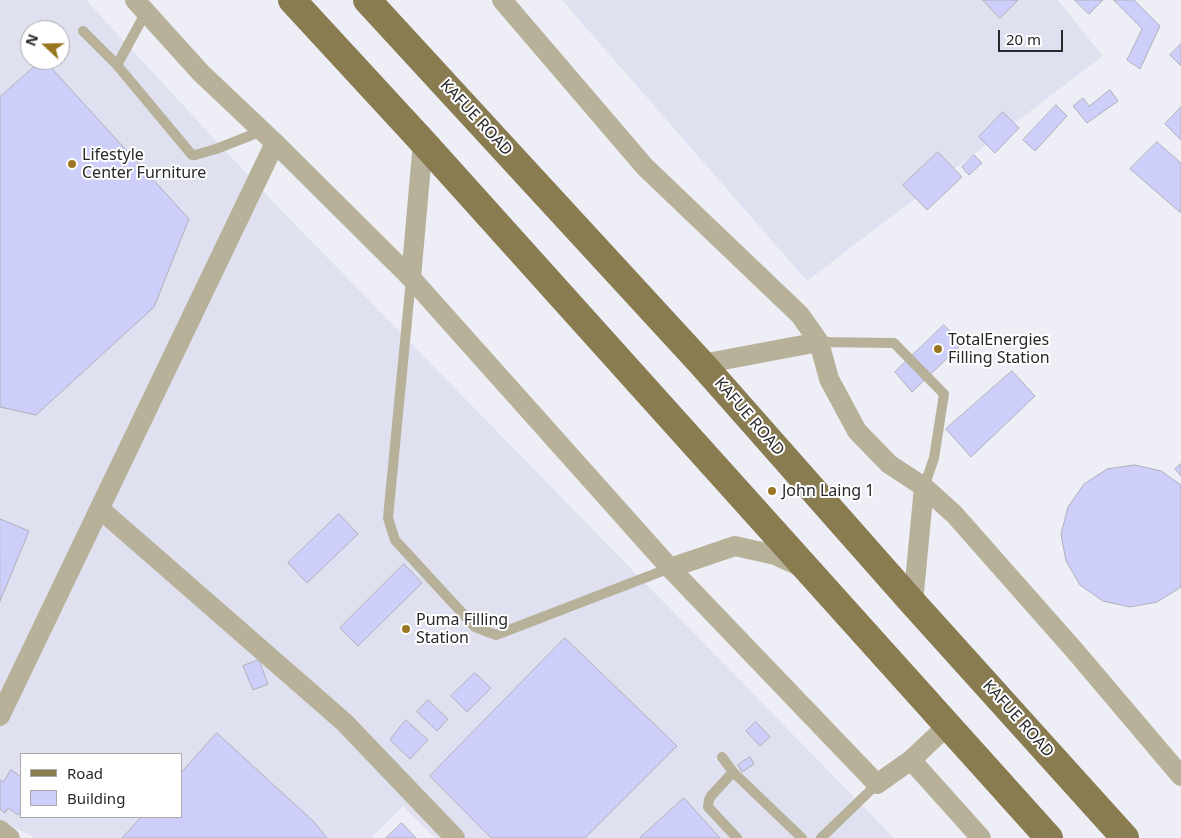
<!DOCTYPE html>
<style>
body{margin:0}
#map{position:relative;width:1181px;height:838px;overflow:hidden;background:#eeeef6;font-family:"Noto Sans",sans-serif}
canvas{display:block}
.legend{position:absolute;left:20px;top:753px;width:162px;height:65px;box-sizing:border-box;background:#fff;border:1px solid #a9a9aa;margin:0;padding:6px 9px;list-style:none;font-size:15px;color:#28282b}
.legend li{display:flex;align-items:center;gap:10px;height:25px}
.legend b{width:25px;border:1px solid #a9a9aa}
.north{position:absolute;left:20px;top:20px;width:50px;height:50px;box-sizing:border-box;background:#fff;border:1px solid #a9a9aa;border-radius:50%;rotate:291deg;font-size:14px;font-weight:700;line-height:20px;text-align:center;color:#28282b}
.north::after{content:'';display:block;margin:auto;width:18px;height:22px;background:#9b7622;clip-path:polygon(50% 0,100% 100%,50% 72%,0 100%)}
.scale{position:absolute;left:998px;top:30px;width:65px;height:22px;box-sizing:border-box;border:2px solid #28282b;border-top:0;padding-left:6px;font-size:15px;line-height:18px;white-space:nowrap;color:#28282b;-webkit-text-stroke:4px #fff;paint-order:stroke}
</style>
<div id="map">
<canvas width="1181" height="838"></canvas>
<ul class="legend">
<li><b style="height:6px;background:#8a7c51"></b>Road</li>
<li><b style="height:14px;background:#cdcffa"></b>Building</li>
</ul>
<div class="north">N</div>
<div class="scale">20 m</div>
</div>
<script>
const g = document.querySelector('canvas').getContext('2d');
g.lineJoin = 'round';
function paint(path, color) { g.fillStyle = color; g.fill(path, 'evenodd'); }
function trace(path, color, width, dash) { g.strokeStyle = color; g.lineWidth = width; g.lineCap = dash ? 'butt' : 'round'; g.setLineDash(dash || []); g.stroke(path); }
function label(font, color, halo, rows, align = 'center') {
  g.font = font + ' "Noto Sans",sans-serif'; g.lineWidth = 4; g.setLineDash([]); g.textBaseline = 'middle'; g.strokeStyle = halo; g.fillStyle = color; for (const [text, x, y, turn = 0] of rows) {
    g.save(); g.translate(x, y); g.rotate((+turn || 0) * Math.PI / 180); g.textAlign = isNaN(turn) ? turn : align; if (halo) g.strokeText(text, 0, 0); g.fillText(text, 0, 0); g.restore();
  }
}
const built = new Path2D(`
 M0 0H86L218 143 277 206 894 838H435L403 806 371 838H35L0 820ZM30 30H60V60H30ZM21 754H181V817H21Z
 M562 0H1058L1103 56 807 281Z`);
const building = new Path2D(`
 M983 0H1018L1000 18Z
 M1075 0H1103L1089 14Z
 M1114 0H1134L1160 26 1140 69 1127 60 1142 29Z
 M1181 44V66L1170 55Z
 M42 60H44L189 219 154 307 36 415 0 407V97Z
 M1110 90 1118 101 1087 123 1073 106 1083 98 1089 106Z
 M1056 105 1067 116 1035 151 1023 140Z
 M1181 107V140L1165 124Z
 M1003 112 1019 128 995 153 979 137Z
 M1157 142 1181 163V213L1130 169Z
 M938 152 962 177 927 210 903 185Z
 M974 155 982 163 969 175 962 167Z
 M944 325 962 344 912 392 895 372Z
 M1012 371 1035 396 971 457 946 429Z
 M1181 464V476L1175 469Z
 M1135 465 1161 471 1181 485V587L1157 602 1130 607 1103 601 1080 585 1066 561 1061 534 1068 507 1084 484 1107 469Z
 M339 514 358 534 307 583 288 563Z
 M0 519 29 531 0 601Z
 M404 564 422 583 358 646 340 628Z
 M565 638 677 746 585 838H491L430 776Z
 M259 660 268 684 253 690 243 666Z
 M475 673 491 688 467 712 451 696Z
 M428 700 448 719 437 731 417 712Z
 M406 720 428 740 410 759 390 740Z
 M756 722 770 737 760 746 746 731Z
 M217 733 313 821 327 838H122L141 817H181V773Z
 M750 757 754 764 742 772 738 765Z
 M11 770 21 777V811L18 815 8 808 5 813 0 809V780L3 782Z
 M684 798 720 838H640Z
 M402 823 416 838H386Z`);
const service = new Path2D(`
 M146 12 117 65 192 155H195L216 149 262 131
 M83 31 117 65
 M411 279 388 518 395 540 475 627 496 635 670 568
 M819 342 894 343 944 394 934 458 924 487
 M722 757 733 772 711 796 709 800 708 807 737 838
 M733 772 802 838
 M821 838 877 784`);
const minor = new Path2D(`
 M135 0 201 73 275 143 411 278 670 568 735 546 775 555 801 567
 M502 0 645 167 800 315 819 342 829 379 857 431 889 464 924 487 954 514 1075 651 1181 776
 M411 278 423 142
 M702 364 819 342
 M100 509 344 722 455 838
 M670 568 877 784 911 760
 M913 603 924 487
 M0 716 275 143
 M947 726 911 760 981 838
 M0 830 10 838`);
const primary = new Path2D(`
 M292 0 423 142 1049 838
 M367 0 702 364 913 603 1125 838`);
const markers = [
 [72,164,5,"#9b7622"],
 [938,349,5,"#9b7622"],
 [772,491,5,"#9b7622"],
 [406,629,5,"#9b7622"]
];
const streetNames = [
 ["KAFUE ROAD",476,118,47],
 ["KAFUE ROAD",749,417,49],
 ["KAFUE ROAD",1018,719,48]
];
const poiNames = [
 ["Lifestyle",82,155],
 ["Center Furniture",82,173],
 ["TotalEnergies",948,340],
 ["Filling Station",948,358],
 ["John Laing 1",782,491],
 ["Puma Filling",416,620],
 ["Station",416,638]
];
paint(built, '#e0e1f0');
paint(building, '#cdcffa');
trace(building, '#afb0b7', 1);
trace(service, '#b8b199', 10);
trace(minor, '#b8b199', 20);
trace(primary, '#8a7c51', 28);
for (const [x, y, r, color] of markers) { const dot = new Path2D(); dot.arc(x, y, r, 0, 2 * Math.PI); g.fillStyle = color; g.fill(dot); trace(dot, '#fff', 2); }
label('16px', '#28282b', '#fff', streetNames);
label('16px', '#28282b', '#fff', poiNames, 'left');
</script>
